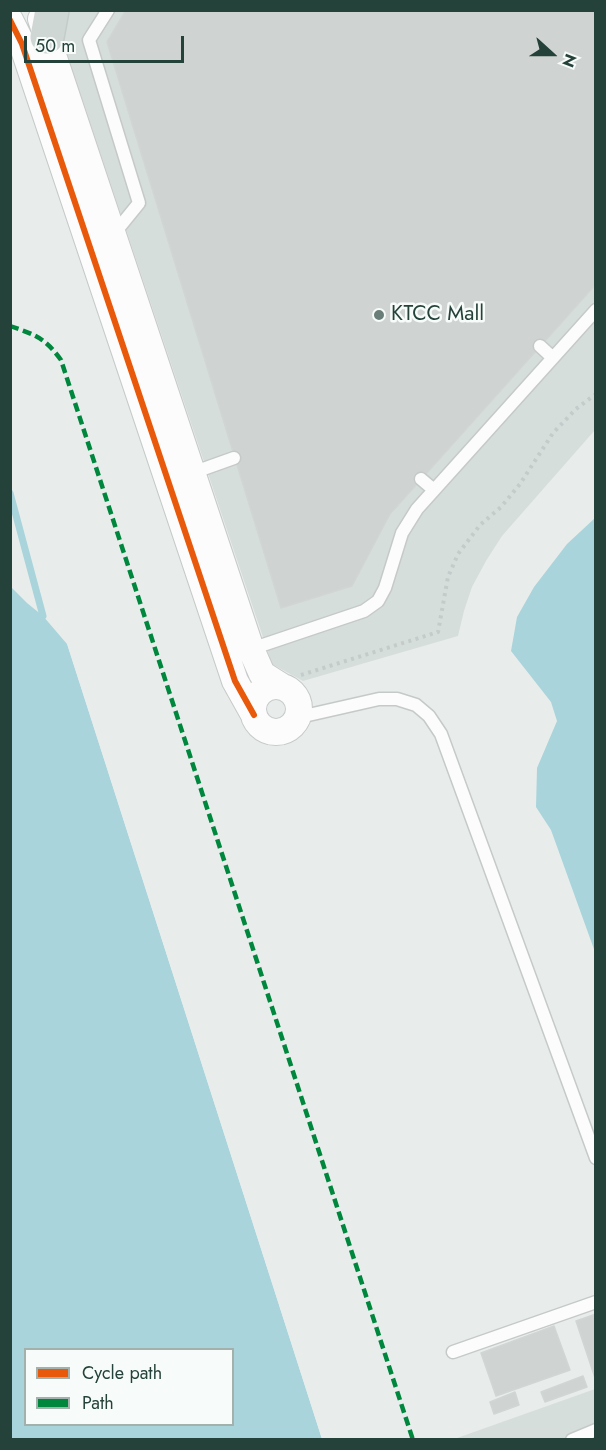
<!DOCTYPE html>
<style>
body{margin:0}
#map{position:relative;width:606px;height:1450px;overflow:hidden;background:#e8edeb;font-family:Jost,sans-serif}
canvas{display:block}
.frame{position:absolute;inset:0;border:12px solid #24423a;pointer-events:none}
.legend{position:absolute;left:24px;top:1348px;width:210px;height:78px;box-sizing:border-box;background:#f7fbf9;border:2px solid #a3b1ad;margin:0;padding:8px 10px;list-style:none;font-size:18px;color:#24423a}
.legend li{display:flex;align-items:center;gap:12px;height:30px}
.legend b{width:30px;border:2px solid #a3b1ad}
.north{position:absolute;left:522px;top:24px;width:60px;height:60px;-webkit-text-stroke:4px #f7fbf9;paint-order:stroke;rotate:111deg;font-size:16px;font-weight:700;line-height:24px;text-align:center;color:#24423a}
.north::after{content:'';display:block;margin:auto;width:21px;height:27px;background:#24423a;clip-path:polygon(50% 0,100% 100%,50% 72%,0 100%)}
.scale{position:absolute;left:24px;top:36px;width:160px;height:27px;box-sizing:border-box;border:3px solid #24423a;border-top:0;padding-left:8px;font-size:18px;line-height:21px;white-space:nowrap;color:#24423a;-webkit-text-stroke:4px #f7fbf9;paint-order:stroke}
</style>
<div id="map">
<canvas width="606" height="1450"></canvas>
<div class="frame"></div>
<ul class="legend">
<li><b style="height:8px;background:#e8590c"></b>Cycle path</li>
<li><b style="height:8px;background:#00873e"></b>Path</li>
</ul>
<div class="north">N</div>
<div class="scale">50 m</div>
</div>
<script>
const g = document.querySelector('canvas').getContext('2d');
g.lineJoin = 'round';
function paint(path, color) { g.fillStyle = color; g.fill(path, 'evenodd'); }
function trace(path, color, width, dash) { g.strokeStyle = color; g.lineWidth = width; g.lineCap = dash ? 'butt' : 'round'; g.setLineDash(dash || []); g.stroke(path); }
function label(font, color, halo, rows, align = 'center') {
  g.font = font + ' Jost,sans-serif'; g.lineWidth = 5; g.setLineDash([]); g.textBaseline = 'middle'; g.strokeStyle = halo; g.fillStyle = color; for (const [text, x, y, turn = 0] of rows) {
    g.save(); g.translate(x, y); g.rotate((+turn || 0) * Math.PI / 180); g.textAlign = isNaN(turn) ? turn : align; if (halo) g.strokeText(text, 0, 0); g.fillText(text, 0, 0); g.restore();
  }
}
const built = new Path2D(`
 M62 10 595 11V430L502 536 486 561 472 587 464 611 458 636 303 681 272 664 63 42Z
 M595 1389V1439L458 1440 457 1438Z`);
const water = new Path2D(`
 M595 518V952L551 830 536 807 537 768 557 721 551 702 511 651 517 617 534 587 567 544Z
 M10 586 27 603 43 616 67 644 322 1439H11ZM26 1350H232V1424H26Z`);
const pier = new Path2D(`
 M65 637 70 643 325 1440 322 1439Z`);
const stream = new Path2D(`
 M10 493 43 616`);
const building = new Path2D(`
 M126 10H596V284L390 514 352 586 281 608 107 42Z
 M596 1314V1381L576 1321Z
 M554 1326 570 1370 496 1396 481 1353Z
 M583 1376 587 1387 545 1402 541 1392Z
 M515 1392 519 1405 494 1414 490 1402Z`);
const path = new Path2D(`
 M301 675 438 632 448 577 458 554 480 525 501 507 520 484 553 433 576 409 596 394`);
const lane = new Path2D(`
 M108 10 89 40 139 203 113 235
 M540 346 553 358
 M192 473 234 458
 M421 479 434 490
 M251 649 364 611 378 601 385 588 402 533 417 509 596 310
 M299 715 304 716 379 699H397L416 705 429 716 441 734 596 1158
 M453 1352 596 1302
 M572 1440 596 1430`);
const street = new Path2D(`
 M41 19 251 649 262 674 281 686
 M10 20 22 44 235 681 254 715
 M253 709a23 23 0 1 1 46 0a23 23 0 1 1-46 0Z`);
const primary = new Path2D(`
 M47 37 52 10`);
const quiet = new Path2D(`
 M10 326C36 335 45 338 61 360L413 1440`);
const cycleway = new Path2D(`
 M10 20 22 44 235 681 254 715`);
const markers = [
 [379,315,6,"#697e78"]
];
const poiNames = [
 ["KTCC Mall",391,315]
];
paint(built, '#d6dedb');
paint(water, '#a9d4db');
paint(pier, '#e8edeb');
trace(stream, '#a9d4db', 7);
paint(building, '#cfd4d2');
trace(building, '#d1d6d4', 1.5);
trace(lane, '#c5cac8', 15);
trace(street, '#c5cac8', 28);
trace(primary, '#c3ccc9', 36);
trace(path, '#c3ccca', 4, [3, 4.5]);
trace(lane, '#fcfcfc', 12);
trace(street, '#fcfcfc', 26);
trace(primary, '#cfd7d5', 33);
trace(quiet, '#00873e', 4.5, [9, 4.5]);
trace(cycleway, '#e8590c', 6);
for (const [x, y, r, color] of markers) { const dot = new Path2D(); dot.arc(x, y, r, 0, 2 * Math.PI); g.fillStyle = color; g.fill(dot); trace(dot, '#f7fbf9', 2); }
label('21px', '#24423a', '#f7fbf9', poiNames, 'left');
</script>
